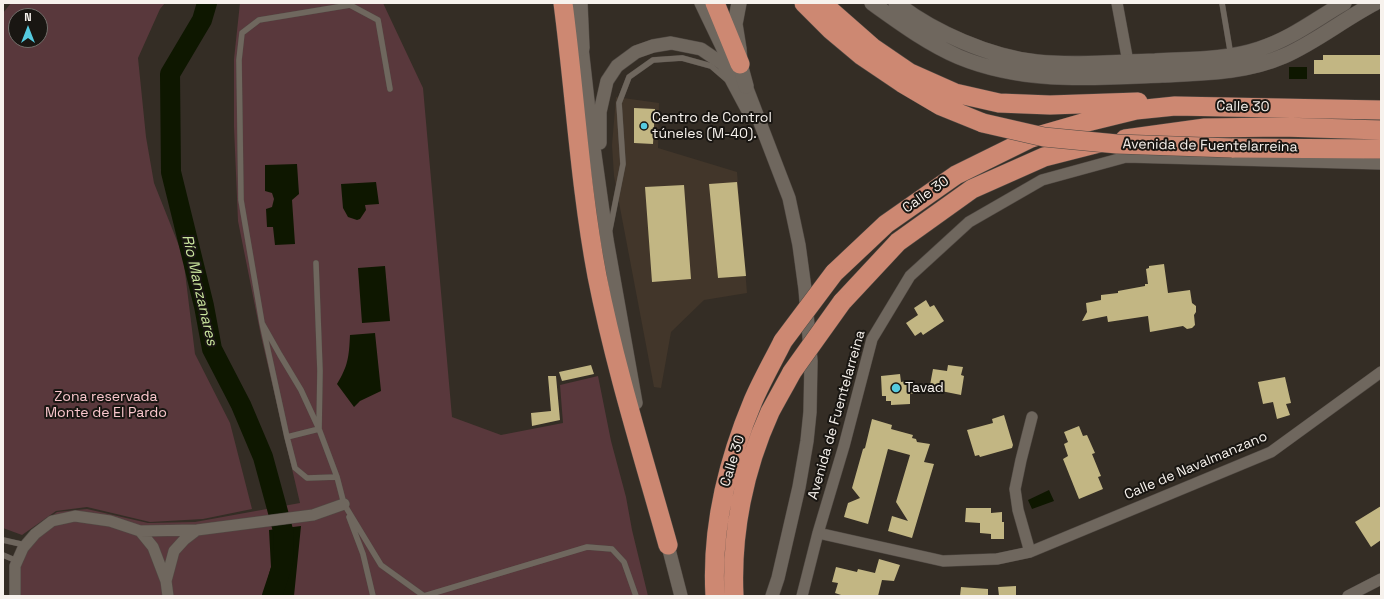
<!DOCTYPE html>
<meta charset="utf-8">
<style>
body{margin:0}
#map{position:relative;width:1384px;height:599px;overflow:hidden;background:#342d25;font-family:"Space Grotesk",sans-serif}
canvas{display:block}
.frame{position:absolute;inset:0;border:4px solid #f7f2ed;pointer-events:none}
.north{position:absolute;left:8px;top:8px;width:40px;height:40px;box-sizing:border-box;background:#191612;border:1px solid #726e6a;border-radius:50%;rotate:0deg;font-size:11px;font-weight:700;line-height:16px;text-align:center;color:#f7f2ed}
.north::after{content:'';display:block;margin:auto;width:14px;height:18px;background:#55cadf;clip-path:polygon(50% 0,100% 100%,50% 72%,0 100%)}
</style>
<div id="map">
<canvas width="1384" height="599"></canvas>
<div class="frame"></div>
<div class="north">N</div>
</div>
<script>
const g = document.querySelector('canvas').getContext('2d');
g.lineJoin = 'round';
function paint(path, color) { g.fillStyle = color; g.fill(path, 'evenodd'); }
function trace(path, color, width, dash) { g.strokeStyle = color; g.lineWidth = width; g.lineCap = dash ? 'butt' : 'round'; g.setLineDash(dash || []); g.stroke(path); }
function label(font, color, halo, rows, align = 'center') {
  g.font = font + ' "Space Grotesk",sans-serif'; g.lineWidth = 4; g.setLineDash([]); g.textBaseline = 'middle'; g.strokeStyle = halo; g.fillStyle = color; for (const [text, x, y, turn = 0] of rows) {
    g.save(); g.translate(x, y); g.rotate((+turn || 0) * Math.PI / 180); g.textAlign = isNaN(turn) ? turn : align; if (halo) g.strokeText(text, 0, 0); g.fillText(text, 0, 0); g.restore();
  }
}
const built = new Path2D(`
 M616 97 659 103 658 148 737 172 747 293 704 300 671 332 661 388 654 387 614 176 612 145Z`);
const green = new Path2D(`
 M11 3H165L160 9 138 58 146 137 154 183 183 256 195 354 230 423 252 509 203 519 150 522 87 507 56 511 22 535 3 528V13ZM16 16H40V40H16Z
 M240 3H383L423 88 452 417 501 435 563 423 560 385 598 376 611 441 626 497 632 530 648 596H10L11 565 23 539 32 530 57 512 87 509 148 523 195 522 300 503 261 336 238 221 234 127V59Z`);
const water = new Path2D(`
 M1289 67H1307V79H1289Z
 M297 164 299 194 292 200 295 244 275 245 273 227H267L266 209 272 207 274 199 272 193 265 191V165Z
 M376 182 379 204 365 205 366 210 360 219 357 220 348 217 343 208 341 184Z
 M385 266 390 321 362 323 358 268Z
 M375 333 381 391 360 401 354 407 337 384C348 366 349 357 350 335Z
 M1049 490 1054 501 1032 509 1028 500Z
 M301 526 294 596H263L271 567 269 530Z`);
const river = new Path2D(`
 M207 3 202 20 170 74 171 172 204 306 212 349 241 405 263 457 284 534 283 563 272 596`);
const building = new Path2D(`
 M1323 55H1381V74H1314V60H1323Z
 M634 108 655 109 653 144 634 143Z
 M737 182 746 276 718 278 709 184Z
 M684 185 691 279 652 282 645 187Z
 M1164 264 1168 293 1190 290 1192 303 1196 306V312L1194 315 1195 325 1192 328 1187 329 1183 326 1150 332 1148 316 1108 322 1107 316 1082 321 1087 312 1086 303 1101 300V295L1118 293V291L1145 286V284H1148L1146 269 1149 268V266Z
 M926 300 930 307 934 305 944 321 923 335 921 332 915 336 906 323 918 315 914 308Z
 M591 365 594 374 562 381 559 372Z
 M948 365 963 367 961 375 964 376 961 395 936 390 937 387 930 385 933 369 947 371Z
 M900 374 901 382 913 380 914 393 910 394V404L891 405V401H886V396H882L881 376Z
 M548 376H556L560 420 532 426 531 413 551 411Z
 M1285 377 1291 403 1286 404 1290 415 1277 419 1273 402 1263 404 1258 382Z
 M1004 415 1013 445 1012 448 980 457 979 455 975 456 967 430 993 423 992 419Z
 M872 419 892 425 891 429 913 435 912 438 916 439 917 442 930 444 924 462 934 464 912 538 888 531 892 516 908 521 896 502 910 455 888 449 868 524 844 517 848 503 860 498 852 488 863 449 865 448Z
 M1079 426 1083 436 1087 435 1095 453 1092 454 1101 476 1098 477 1103 489 1079 499 1063 459 1068 456 1064 444 1068 442 1064 432Z
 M1381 506V540L1371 547 1355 522Z
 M966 508H991V513L1002 512V522H1004V539H991V534L980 533V523L965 522Z
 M879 559 900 565 894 581 882 580 878 596H844L835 593 838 583 832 582 836 567 857 572 858 569 875 573Z
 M1016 586V596H999L998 587Z
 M961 587 988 589V596H960Z`);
const service = new Path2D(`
 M1222 3 1231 56
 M610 229 623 164 619 103 629 77 653 60 682 58 711 66 726 79
 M316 263 320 371 319 429 287 437 295 468 307 478 337 477
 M262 323 241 200 239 60 242 33 259 20 350 5 378 20 390 89
 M287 437 262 323 280 355 301 390 319 429 337 477 344 504 381 565 424 596
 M349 517 363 554 373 596
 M3 540 25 545
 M3 555 17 561
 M424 596 587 547 612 549 624 562 636 596`);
const minor = new Path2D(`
 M1117 3 1128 62
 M140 531 153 547 166 581
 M818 533 943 561 997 559 1030 552 1271 452 1381 372
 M1030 552 1018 510 1015 489 1021 460 1032 417
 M15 596V566L23 548 35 534 52 521 75 516 110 521 140 531 197 530 313 515 344 504
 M168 596 166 581 174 551 184 540 197 530
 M802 596 818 533 844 446 872 339 910 276 969 222 1042 180 1126 157 1381 164
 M1348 596 1381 579`);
const tertiary = new Path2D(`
 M701 3 724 51 746 86 789 198 799 245 805 289 811 361 810 412 807 441 799 487 778 578 772 596
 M581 39 590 119 607 240 636 403
 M600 143V112L607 81 617 66 636 52 653 46 671 43 701 49 723 64 747 109
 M666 538 681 596`);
const secondary = new Path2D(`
 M580 3 582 48
 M739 3 735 24 739 49 740 64 746 86
 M872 3C900 23 927 43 959 57 1024 84 1094 78 1162 75 1203 73 1245 73 1284 56 1316 42 1344 19 1375 3
 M896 3C933 32 990 57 1037 62 1076 66 1116 62 1155 61 1190 59 1226 60 1259 49 1291 39 1316 19 1344 3`);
const motorway = new Path2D(`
 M563 3C575 94 580 186 597 276 615 367 643 456 668 545
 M715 3 740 64
 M804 3 831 30 862 56 902 83 941 106 983 123
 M822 3 872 47 910 73 955 93 999 103 1050 105 1138 102
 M1125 139 1205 128 1282 127 1381 130
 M1232 148 1381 149
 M834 273 886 224 956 175 1031 138 1083 123 1136 110 1175 106 1381 110
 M842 302 898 242 972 189 1044 157 1099 143
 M715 596C711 528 727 463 753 401 762 380 773 361 783 341
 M734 596C731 533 744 469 770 412 777 399 785 385 792 372`);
const motorwayBridge = new Path2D(`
 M983 123 1044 137 1117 144 1232 148
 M783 341 834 273
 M792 372 842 302`);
const markers = [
 [644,126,4,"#55cadf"],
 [896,388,5,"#55cadf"]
];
const streetNames = [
 ["Calle 30",1243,107,1],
 ["Avenida de Fuentelarreina",1210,146,1],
 ["Calle 30",926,195,-35],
 ["Avenida de Fuentelarreina",837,415,-74],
 ["Calle 30",733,461,-73],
 ["Calle de Navalmanzano",1196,466,-23]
];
const poiNames = [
 ["Centro de Control",652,118],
 ["túneles (M-40).",652,134],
 ["Tavad",905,388]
];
const parkNames = [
 ["Zona reservada",106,397],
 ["Monte de El Pardo",106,413]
];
const waterNames = [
 ["Río Manzanares",199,290,77]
];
paint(built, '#42362a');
paint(green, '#59383c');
paint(water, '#0e1700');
trace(river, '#0e1700', 20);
paint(building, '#c2b683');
trace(service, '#514a44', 6);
trace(minor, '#514a44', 12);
trace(tertiary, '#514a44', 14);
trace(secondary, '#514a44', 16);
trace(motorway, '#514a44', 20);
trace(service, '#6f675e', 5.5);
trace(minor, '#6f675e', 11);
trace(tertiary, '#6f675e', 13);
trace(secondary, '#6f675e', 15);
trace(motorway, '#cd8872', 19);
trace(motorwayBridge, '#514a44', 20, []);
trace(motorwayBridge, '#cd8872', 19);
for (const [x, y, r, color] of markers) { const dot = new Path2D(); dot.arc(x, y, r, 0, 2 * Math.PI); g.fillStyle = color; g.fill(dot); trace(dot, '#191612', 1.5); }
label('14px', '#f7f2ed', '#191612', streetNames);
label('14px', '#f7f2ed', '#191612', poiNames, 'left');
label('14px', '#fac7cd', '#191612', parkNames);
label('italic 15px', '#cbe69e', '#191612', waterNames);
</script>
